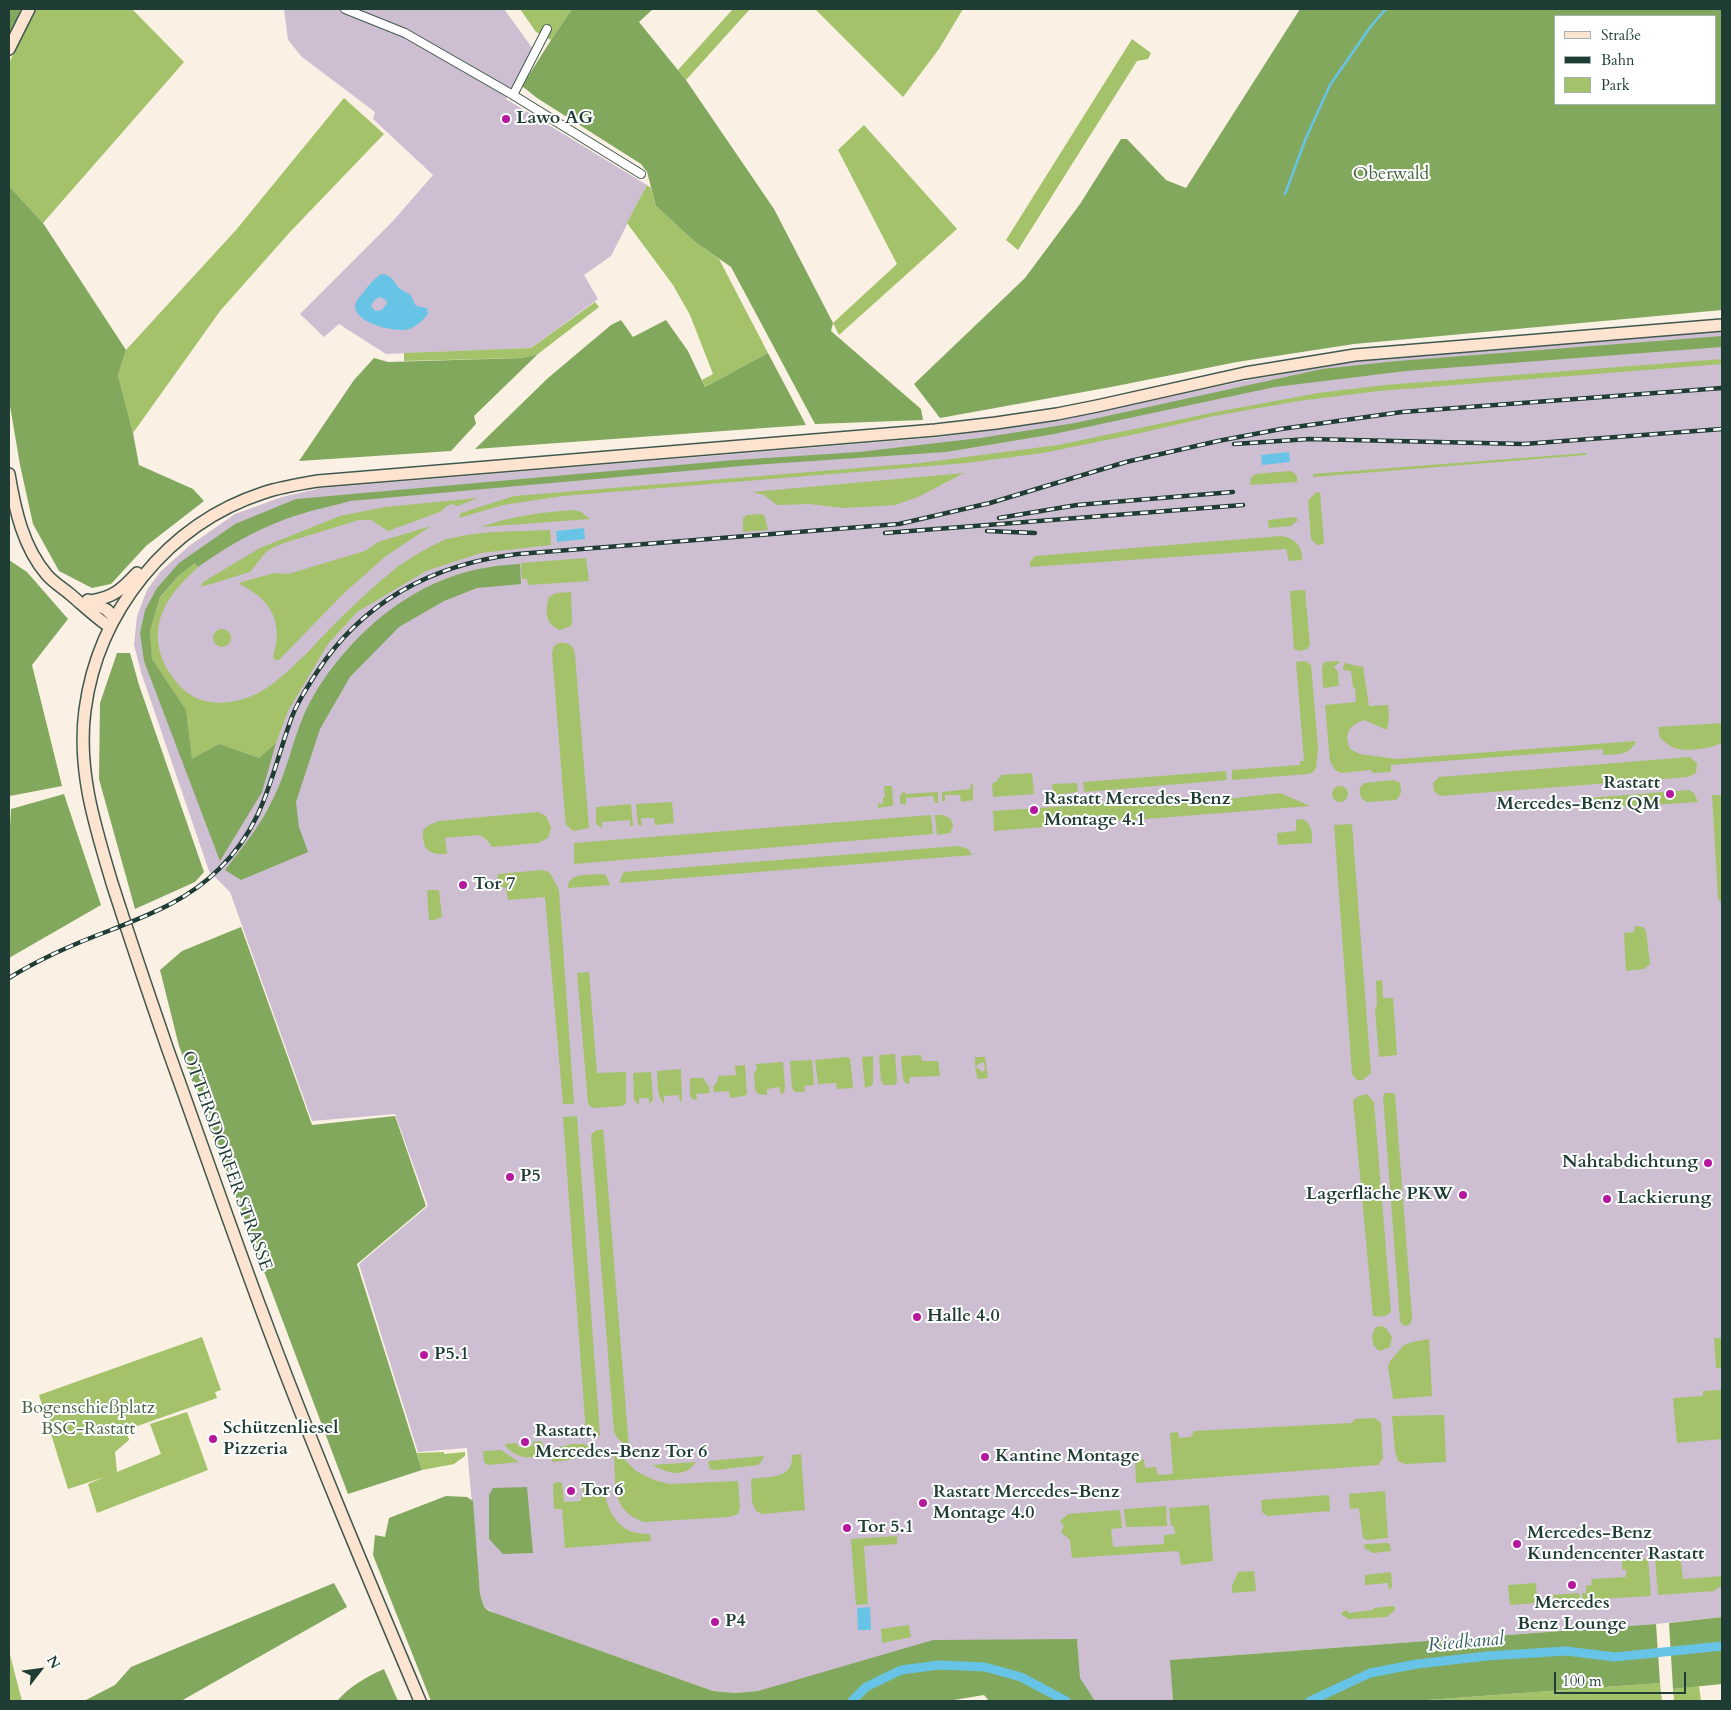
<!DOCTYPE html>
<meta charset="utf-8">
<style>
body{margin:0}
#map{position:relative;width:1731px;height:1710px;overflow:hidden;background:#faf0e3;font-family:Cardo,serif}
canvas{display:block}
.frame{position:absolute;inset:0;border:10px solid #1f3d34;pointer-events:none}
.legend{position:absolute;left:1554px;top:15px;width:162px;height:90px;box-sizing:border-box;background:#fff;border:1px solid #a5b1ae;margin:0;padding:6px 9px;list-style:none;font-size:15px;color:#1f3d34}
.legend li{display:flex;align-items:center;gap:10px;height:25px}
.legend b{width:25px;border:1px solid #a5b1ae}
.north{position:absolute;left:15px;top:1645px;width:50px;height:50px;-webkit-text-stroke:4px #fff;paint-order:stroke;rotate:60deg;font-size:14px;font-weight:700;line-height:20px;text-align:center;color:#1f3d34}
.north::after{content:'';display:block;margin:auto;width:18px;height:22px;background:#1f3d34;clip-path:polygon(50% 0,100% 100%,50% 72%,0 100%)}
.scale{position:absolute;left:1554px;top:1672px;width:132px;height:22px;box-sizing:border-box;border:2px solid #1f3d34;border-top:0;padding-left:6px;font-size:15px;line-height:18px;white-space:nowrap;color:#1f3d34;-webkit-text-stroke:4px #fff;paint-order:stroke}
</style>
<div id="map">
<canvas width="1731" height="1710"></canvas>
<div class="frame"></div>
<ul class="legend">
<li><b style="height:6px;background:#fde4d0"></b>Straße</li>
<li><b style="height:6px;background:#1f3d34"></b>Bahn</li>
<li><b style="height:14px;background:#a3c26a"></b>Park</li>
</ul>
<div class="north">N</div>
<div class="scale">100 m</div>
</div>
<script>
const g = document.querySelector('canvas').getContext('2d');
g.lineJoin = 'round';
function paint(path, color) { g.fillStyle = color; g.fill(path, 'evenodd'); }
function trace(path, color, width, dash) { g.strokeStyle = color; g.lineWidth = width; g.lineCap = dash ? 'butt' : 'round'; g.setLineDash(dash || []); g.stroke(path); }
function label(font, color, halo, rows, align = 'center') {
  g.font = font + ' Cardo,serif'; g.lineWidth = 4; g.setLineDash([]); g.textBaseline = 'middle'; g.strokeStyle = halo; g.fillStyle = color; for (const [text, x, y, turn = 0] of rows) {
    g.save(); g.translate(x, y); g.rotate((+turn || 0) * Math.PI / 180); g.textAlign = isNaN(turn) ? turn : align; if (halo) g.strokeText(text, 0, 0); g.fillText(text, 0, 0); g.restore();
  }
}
const industrial = new Path2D(`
 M284 9H504L533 49 506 99 647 185 611 256 584 275 598 299 531 348 386 354 339 324 324 337 300 314 393 221 433 175 373 119 375 112 302 57 288 40Z
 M1722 331V1617L1656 1624 1171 1660 1173 1701H1095L1079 1678 1077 1639 758 1691 735 1693 713 1691 496 1614 484 1607 480 1594 467 1448 418 1452 359 1264 428 1206 395 1114 312 1121 230 892 209 871 141 672 134 645 137 616 147 590 160 572 189 546 235 514 282 497 321 488 940 437 1056 421 1244 381 1356 361Z`);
const green = new Path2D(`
 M36 9H132L184 62 43 223 9 186V63Z
 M520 9H572L551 40 536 32Z
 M733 9H750L686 80 678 70Z
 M815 9H963L939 49 903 97Z
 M1132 39 1151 53 1148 59 1137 61 1018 250 1006 240Z
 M344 98 384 134 290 232 220 311 133 433 118 375 126 350 236 230Z
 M864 125 957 229 839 335 833 323 897 264 838 150Z
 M647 185 651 188 656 206 695 242 719 259 768 353 705 387 702 380 713 374 690 315 673 285 627 223Z
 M595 302 599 307 538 354 522 358 404 361V353L531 348Z
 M1722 359V364L1379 391 1299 401 1214 416 1136 434 1043 453 966 463 563 496 503 505 459 518 461 513 514 496 920 463 1058 445 1216 412 1318 393 1385 385Z
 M1586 453V455L1313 477V474Z
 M1289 471 1293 472 1297 476V482L1250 485 1251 477 1256 474Z
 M964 473 918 497 895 505 844 508 809 504 777 505 764 495 752 492Z
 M1320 492 1324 544 1317 545 1311 539 1308 501 1315 493Z
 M478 498 458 506 452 504 447 506 440 512 388 531 371 520H359L284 543 272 548 266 552 250 572 201 587 203 582 260 548 340 516 385 507Z
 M575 510 581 512 590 519 481 527C511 516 543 512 575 510Z
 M762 514 765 517 768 530 743 532V518L747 515Z
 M1295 517 1298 520 1291 526 1269 528 1268 520Z
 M431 526 386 556 344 593 279 660H275L273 657C284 622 271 599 239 584L242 582 274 573 288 574 365 551 378 542Z
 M550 530 551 545 481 553 426 571 357 612 328 644 288 711 276 743 259 758 219 744 192 759 186 710 152 659 150 631 160 598 178 576 195 563 198 567C180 584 161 603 158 630 156 653 167 674 184 690 206 710 242 704 265 689 281 679 294 665 308 652 332 626 357 601 384 578 391 573 397 566 405 562 415 555 440 540 452 538 483 530 518 532 550 530Z
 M1281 536C1295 538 1302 545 1302 560L1289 561 1286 549 1030 567V562L1035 556Z
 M586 558 589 581 528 585 527 579H522L521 563Z
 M1305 590 1310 645 1307 649 1301 651 1294 649 1290 591Z
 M571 592 572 621 571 626 560 630C545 625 545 611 549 597L556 593Z
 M213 638a9 9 0 1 1 18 0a9 9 0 1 1-18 0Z
 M559 643C568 642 574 645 575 655L589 828 573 831 566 825 565 816 552 653 554 646Z
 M1305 661 1311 665 1318 748 1316 768 1313 772 1308 774 1232 780V770L1300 765V761H1304L1296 662Z
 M1339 661 1340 663 1337 664 1334 667 1338 672 1339 686 1323 688 1322 668 1324 662Z
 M1344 663 1363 667 1369 706 1388 705 1389 717 1387 730 1364 720C1348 726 1344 733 1350 749L1360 754 1397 759 1636 741C1630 756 1617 754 1603 755V749L1391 765V772L1372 773 1371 770 1341 773 1335 770 1330 761 1325 705 1356 702 1355 688 1353 687 1351 671 1343 670Z
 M1722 723V742C1714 749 1685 752 1674 748 1669 746 1664 741 1660 738L1658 727Z
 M1690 757 1697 763 1696 773 1688 777 1440 796 1434 791 1433 783 1439 777Z
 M1226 771 1227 780 1084 792 1083 782Z
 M1032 773 1034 794 993 797 992 784 997 781 1001 775Z
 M1393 780 1399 782C1402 789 1402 795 1396 800L1367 802 1362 799C1359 793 1358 788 1364 783Z
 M1077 783 1078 792 1053 795 1052 784Z
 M971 784H973V800L961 802 960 795H945V801H942V792L970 789Z
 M884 786H892L893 804 892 806 878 808V803L883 804V797H885Z
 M1332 794a8 8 0 1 1 16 0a8 8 0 1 1-16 0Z
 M1689 790 1694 793 1698 802 1589 809 1585 804 1587 798Z
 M903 792H905V794L938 792V803H935L933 796 906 798V805L900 803V796Z
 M1280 793 1310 806 994 831 993 811 1204 797 1209 801Z
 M1712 795H1722V905L1718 898Z
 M672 802 674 823 655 825 654 818H641L642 826 638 825 636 804Z
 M631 804 633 826H630V820L602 822V828L596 824V807Z
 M538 812 546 816 551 828 548 838 538 843 492 847 487 840 480 835 445 838 447 854C429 855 422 850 423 830L429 825 439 821Z
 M931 815 933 834 574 864V843Z
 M935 815H943L951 819 953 827 950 833 937 835Z
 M1303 819C1313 825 1312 833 1312 843L1278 845 1277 833 1296 831V820Z
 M1352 824 1371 1073 1363 1080H1357L1352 1074 1334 825Z
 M958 846 968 849 972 855 620 883 621 878 624 872Z
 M543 870 550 873 559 890 574 1104H563L545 897 508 900 506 888 501 887 497 881 498 874Z
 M602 874 606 875 610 885 568 888C567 872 591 875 602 874Z
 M428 890H439L442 917 434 920H429L427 891Z
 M1635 926 1643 927 1646 931 1650 964 1644 969 1626 971 1624 933 1634 932Z
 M589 972 597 1073 626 1072V1103L622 1106 592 1108 588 1103 577 973Z
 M1382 980 1383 998H1393L1397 1055 1379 1057 1375 1009 1377 1005 1376 981Z
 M895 1054 897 1081 895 1085H884L881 1081 879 1055Z
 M921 1055 922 1061H938L940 1076 910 1077 909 1084H906L903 1079 901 1056Z
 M873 1056V1084L871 1086 865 1088 862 1057Z
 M847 1057 850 1058 853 1088 837 1089 836 1083 818 1084 815 1060Z
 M975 1057H985L988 1078 978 1079 975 1068H978L982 1072 985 1070 984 1063 982 1062 975 1067Z
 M812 1060 814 1085 804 1086 805 1092H795L792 1088 790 1061Z
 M783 1062 785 1086 784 1093 781 1094 779 1087 767 1089V1095L758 1094 755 1090 754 1073 757 1069 756 1064Z
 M745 1065 747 1094 744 1096 730 1098 729 1091 714 1092 713 1087 718 1080V1076L736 1075 735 1066Z
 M681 1069 682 1100 680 1102 679 1095 664 1096V1104C656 1096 658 1082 657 1071Z
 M651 1072 653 1100 649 1104V1098H639V1105L634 1100 633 1073Z
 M690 1078H703L709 1087 710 1093 696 1094 697 1100 692 1099 690 1094Z
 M1385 1093H1392L1395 1095 1412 1316 1411 1323 1407 1326 1402 1325 1400 1321 1383 1096Z
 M1367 1094 1374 1102 1391 1312C1385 1317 1380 1317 1373 1316L1353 1100 1359 1096Z
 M577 1116 600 1436 588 1437 586 1434 563 1117Z
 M603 1129 604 1139 629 1447 618 1439 614 1432 591 1135 595 1131Z
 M1382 1326 1386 1328 1392 1337 1390 1347 1380 1351C1371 1347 1370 1334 1376 1327Z
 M202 1337 221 1390 215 1392 217 1398 126 1430 129 1440 115 1452 117 1472 161 1454 150 1424 187 1412 208 1470 97 1513 88 1484 105 1477 68 1489 39 1395Z
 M1714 1338H1722V1368H1716Z
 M1429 1339 1432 1396 1393 1399 1388 1367 1390 1361 1404 1345 1413 1342Z
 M1722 1390V1439L1677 1443 1673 1398 1703 1396V1391Z
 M1444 1415 1446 1462 1405 1464 1398 1461 1395 1451 1392 1416Z
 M1375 1418 1381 1423 1383 1458 1378 1465 1136 1483 1135 1460 1144 1459 1145 1468 1156 1467 1158 1475 1173 1474 1170 1433 1178 1432 1179 1438 1191 1437 1194 1431 1352 1423 1355 1419Z
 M540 1441 543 1443 545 1457C525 1457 520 1460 505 1446L506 1444 517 1443 518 1447 532 1446 533 1442Z
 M571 1444H585L589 1448H600L595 1456C579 1457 568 1461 552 1462V1449Z
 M501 1450 519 1462 488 1465 484 1462 483 1451Z
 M444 1452V1454L465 1452V1456L454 1464 422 1470 417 1453Z
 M801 1454 805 1510 762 1514 756 1511 752 1502 751 1479C768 1476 794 1480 792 1455Z
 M614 1455H620L636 1471 654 1480 669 1484 738 1481 740 1508 738 1514 729 1517 644 1522C610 1510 616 1485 614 1455Z
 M764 1456 762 1461 758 1465 716 1470 710 1469 708 1461Z
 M696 1462C684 1479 668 1473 652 1465Z
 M586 1481 593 1484 594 1494H605C610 1519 623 1535 650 1534L651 1541 565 1548 562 1509H554L553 1484 557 1482 562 1483 564 1502 581 1501V1497L583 1496 582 1485H586Z
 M1385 1491 1388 1538 1366 1540 1363 1538 1359 1508 1350 1509 1349 1494Z
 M1329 1495 1330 1511 1267 1516 1262 1512 1261 1500Z
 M1209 1505 1213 1561 1181 1565 1179 1552 1176 1551 1072 1558 1070 1540 1061 1532 1064 1526 1060 1521 1068 1514 1120 1510 1122 1528 1111 1529 1113 1547 1164 1544V1535L1175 1534 1174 1526H1171L1169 1508Z
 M1166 1506 1167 1526 1126 1527 1124 1509Z
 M897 1536V1544L864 1546 868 1604 856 1605 851 1539Z
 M1388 1543 1390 1545 1391 1551 1373 1553 1364 1548V1545L1367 1544Z
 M1680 1555 1683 1579 1722 1576 1721 1586 1714 1591 1658 1595 1655 1557Z
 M1648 1558 1651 1596 1582 1600V1593H1586V1586L1592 1585 1591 1579 1626 1577V1570L1622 1569V1560Z
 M1254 1571 1256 1591 1232 1593V1586L1238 1572Z
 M1391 1572 1392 1587 1389 1590 1388 1583 1365 1585V1575Z
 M1536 1583 1537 1603 1510 1605 1508 1585Z
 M1579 1593 1580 1600 1557 1602 1552 1595Z
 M1393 1606 1395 1607V1610L1387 1617 1349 1619 1342 1615V1612L1348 1610V1613L1373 1610 1374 1608Z
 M909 1625 911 1637 882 1643 881 1629Z
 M9 1651 22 1701H9Z
 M1660 1683 1662 1701H1414Z
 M1699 1686 1701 1701H1674L1673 1689Z`);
const forest = new Path2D(`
 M9 9H21L9 38Z
 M572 9H653L639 22 686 80 774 209 833 323 831 331 921 409 923 420 815 424 731 267 695 242 656 206 647 172 641 164 537 98 522 86 551 40Z
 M1300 9H1722V310L1354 344 1237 362 1111 387 940 418 914 384 1025 278 1080 204 1121 139H1127L1166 180 1186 188ZM1555 16H1715V104H1555Z
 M9 186 43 223 126 350 118 375 133 433 139 465 193 489 204 501 146 546 111 584 92 588 59 571 33 524 20 465 9 400Z
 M621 320 633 337 666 320 688 351 705 387 768 353 806 425 475 449 548 378 611 325Z
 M1722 336V347L1406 371 1275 387 1054 434 946 452 753 465 350 501C329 507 307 511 286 519 255 530 225 548 198 567L195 563 178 576 160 597 150 631 152 659 186 710 192 759 219 744 259 758 276 743 262 792 220 861 144 661 140 633 145 610 157 588 179 563 235 524 296 499 735 460 859 452 980 438 1075 423 1322 369 1397 361Z
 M538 354 474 416 476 424 451 451 299 461 354 380 374 358 388 362 522 358Z
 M9 560 27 572 68 619 32 665 62 786 10 796Z
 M520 564 521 584 477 588 444 601 399 627 350 677 320 729 296 802 299 827 308 852 241 880 225 870C242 848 260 826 272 801 290 767 294 728 314 695 352 632 415 578 490 567 499 565 510 565 520 564Z
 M117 653H130L139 685 204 872 195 882 135 909 99 779 100 703Z
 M64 794 101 905 9 958V846L11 809Z
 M241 927 312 1125 395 1116 426 1206 357 1264 422 1470 348 1494 179 1046 160 970 182 951Z
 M527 1487 533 1553 503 1554 489 1539V1495L493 1488Z
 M446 1496 467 1497 473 1501 480 1594 484 1607 489 1611 713 1691 735 1693 758 1691 933 1640 1077 1639 1080 1678 1095 1701H989L984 1695 948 1701H431L373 1555 375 1535 385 1537 389 1518Z
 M334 1583 347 1607 181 1701H84L115 1685 131 1667Z
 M1722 1617V1684L1673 1689 1669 1623Z
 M1656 1624 1660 1683 1414 1701H1173L1170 1660Z
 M384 1669 398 1701H337C350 1686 366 1677 384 1669Z`);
const water = new Path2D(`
 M382 274C392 275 393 281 399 288 402 291 406 292 410 294L416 306 427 308 428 314C423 320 417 326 409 329 396 333 357 324 355 307 355 300 362 295 365 290 372 282 373 279 382 274ZM380 297 386 300 387 303 382 310 375 311 371 306C373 301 375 299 380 297Z
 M1289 452 1290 462 1262 465 1261 455Z
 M584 528 585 539 557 542 556 531Z
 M870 1607 871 1630H858L857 1608Z`);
const stream = new Path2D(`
 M1285 194 1306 138 1330 85 1371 26 1386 9`);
const canal = new Path2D(`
 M852 1701 866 1687 901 1670 939 1665 985 1667 1021 1677 1066 1701
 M1310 1701 1370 1673 1417 1664 1487 1656 1566 1651 1615 1657 1722 1646`);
const street = new Path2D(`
 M345 9 405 33 513 95 641 174
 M513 95 547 29`);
const secondary = new Path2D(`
 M9 49 29 9
 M9 474C15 510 23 547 47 575 54 583 63 588 71 595 84 606 96 618 110 627
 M88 600 107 610 114 617
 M91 601C114 597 121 590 137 573
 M420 1701C365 1571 310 1441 261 1309 229 1223 199 1136 168 1050 149 995 130 939 112 883 95 826 77 770 85 710 98 611 168 524 263 493 281 487 300 484 318 481L935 430 996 423 1057 414 1097 406 1245 373 1355 355 1722 325`);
const rail = new Path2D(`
 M1234 444 1309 439 1524 444 1722 429
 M999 518 1077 505 1233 492
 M987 531 1035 533
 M885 533 1243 505
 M9 978C41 958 76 943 111 930 151 914 188 900 219 869 263 826 270 780 289 725 295 706 306 689 317 672 364 600 434 564 518 554L899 524 990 503 1126 462 1218 441 1281 429 1402 412 1722 388`);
const markers = [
 [506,119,5,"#b5179e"],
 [1670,794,5,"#b5179e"],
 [1034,810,5,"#b5179e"],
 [463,885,5,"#b5179e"],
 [1708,1163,5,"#b5179e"],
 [510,1177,5,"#b5179e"],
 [1463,1195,5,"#b5179e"],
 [1607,1199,5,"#b5179e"],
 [917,1317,5,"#b5179e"],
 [424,1355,5,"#b5179e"],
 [213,1439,5,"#b5179e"],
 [525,1442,5,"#b5179e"],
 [985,1457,5,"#b5179e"],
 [571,1491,5,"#b5179e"],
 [923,1503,5,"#b5179e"],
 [847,1528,5,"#b5179e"],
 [1517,1544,5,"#b5179e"],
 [1572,1585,5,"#b5179e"],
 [715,1622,5,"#b5179e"]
];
const poiNames = [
 ["Lawo AG",516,119],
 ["Rastatt",1660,784,"right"],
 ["Mercedes-Benz QM",1660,805,"right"],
 ["Rastatt Mercedes-Benz",1044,800],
 ["Montage 4.1",1044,821],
 ["Tor 7",473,885],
 ["Nahtabdichtung",1698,1163,"right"],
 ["P5",520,1177],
 ["Lagerfläche PKW",1453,1195,"right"],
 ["Lackierung",1617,1199],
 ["Halle 4.0",927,1317],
 ["P5.1",434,1355],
 ["Schützenliesel",223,1429],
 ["Pizzeria",223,1450],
 ["Rastatt,",535,1432],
 ["Mercedes-Benz Tor 6",535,1453],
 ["Kantine Montage",995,1457],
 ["Tor 6",581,1491],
 ["Rastatt Mercedes-Benz",933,1493],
 ["Montage 4.0",933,1514],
 ["Tor 5.1",857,1528],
 ["Mercedes-Benz",1527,1534],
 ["Kundencenter Rastatt",1527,1555],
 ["Mercedes",1572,1604,"center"],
 ["Benz Lounge",1572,1625,"center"],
 ["P4",725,1622]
];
const parkNames = [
 ["Oberwald",1391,175],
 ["Bogenschießplatz",88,1409],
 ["BSC-Rastatt",88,1430]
];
const streetNames = [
 ["OTTERSDORFER STRASSE",226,1161,70]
];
const waterNames = [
 ["Riedkanal",1466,1643,-5]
];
paint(industrial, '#cebed2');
paint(green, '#a3c26a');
paint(forest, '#82a85e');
paint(water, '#68c4e6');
trace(stream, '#68c4e6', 2.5);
trace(canal, '#68c4e6', 9);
trace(street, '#40584e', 10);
trace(secondary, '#40584e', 14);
trace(street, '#fff', 8);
trace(secondary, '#fde4d0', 11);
trace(rail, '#1f3d34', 4.5);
trace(rail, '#fff', 2.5, [8]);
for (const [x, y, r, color] of markers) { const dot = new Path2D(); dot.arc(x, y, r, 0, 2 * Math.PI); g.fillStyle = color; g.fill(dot); trace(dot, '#fff', 2); }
label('bold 18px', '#1f3d34', '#fff', poiNames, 'left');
label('18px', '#476544', '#fff', parkNames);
label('18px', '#1f3d34', '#fff', streetNames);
label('italic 19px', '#315f60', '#fff', waterNames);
</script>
